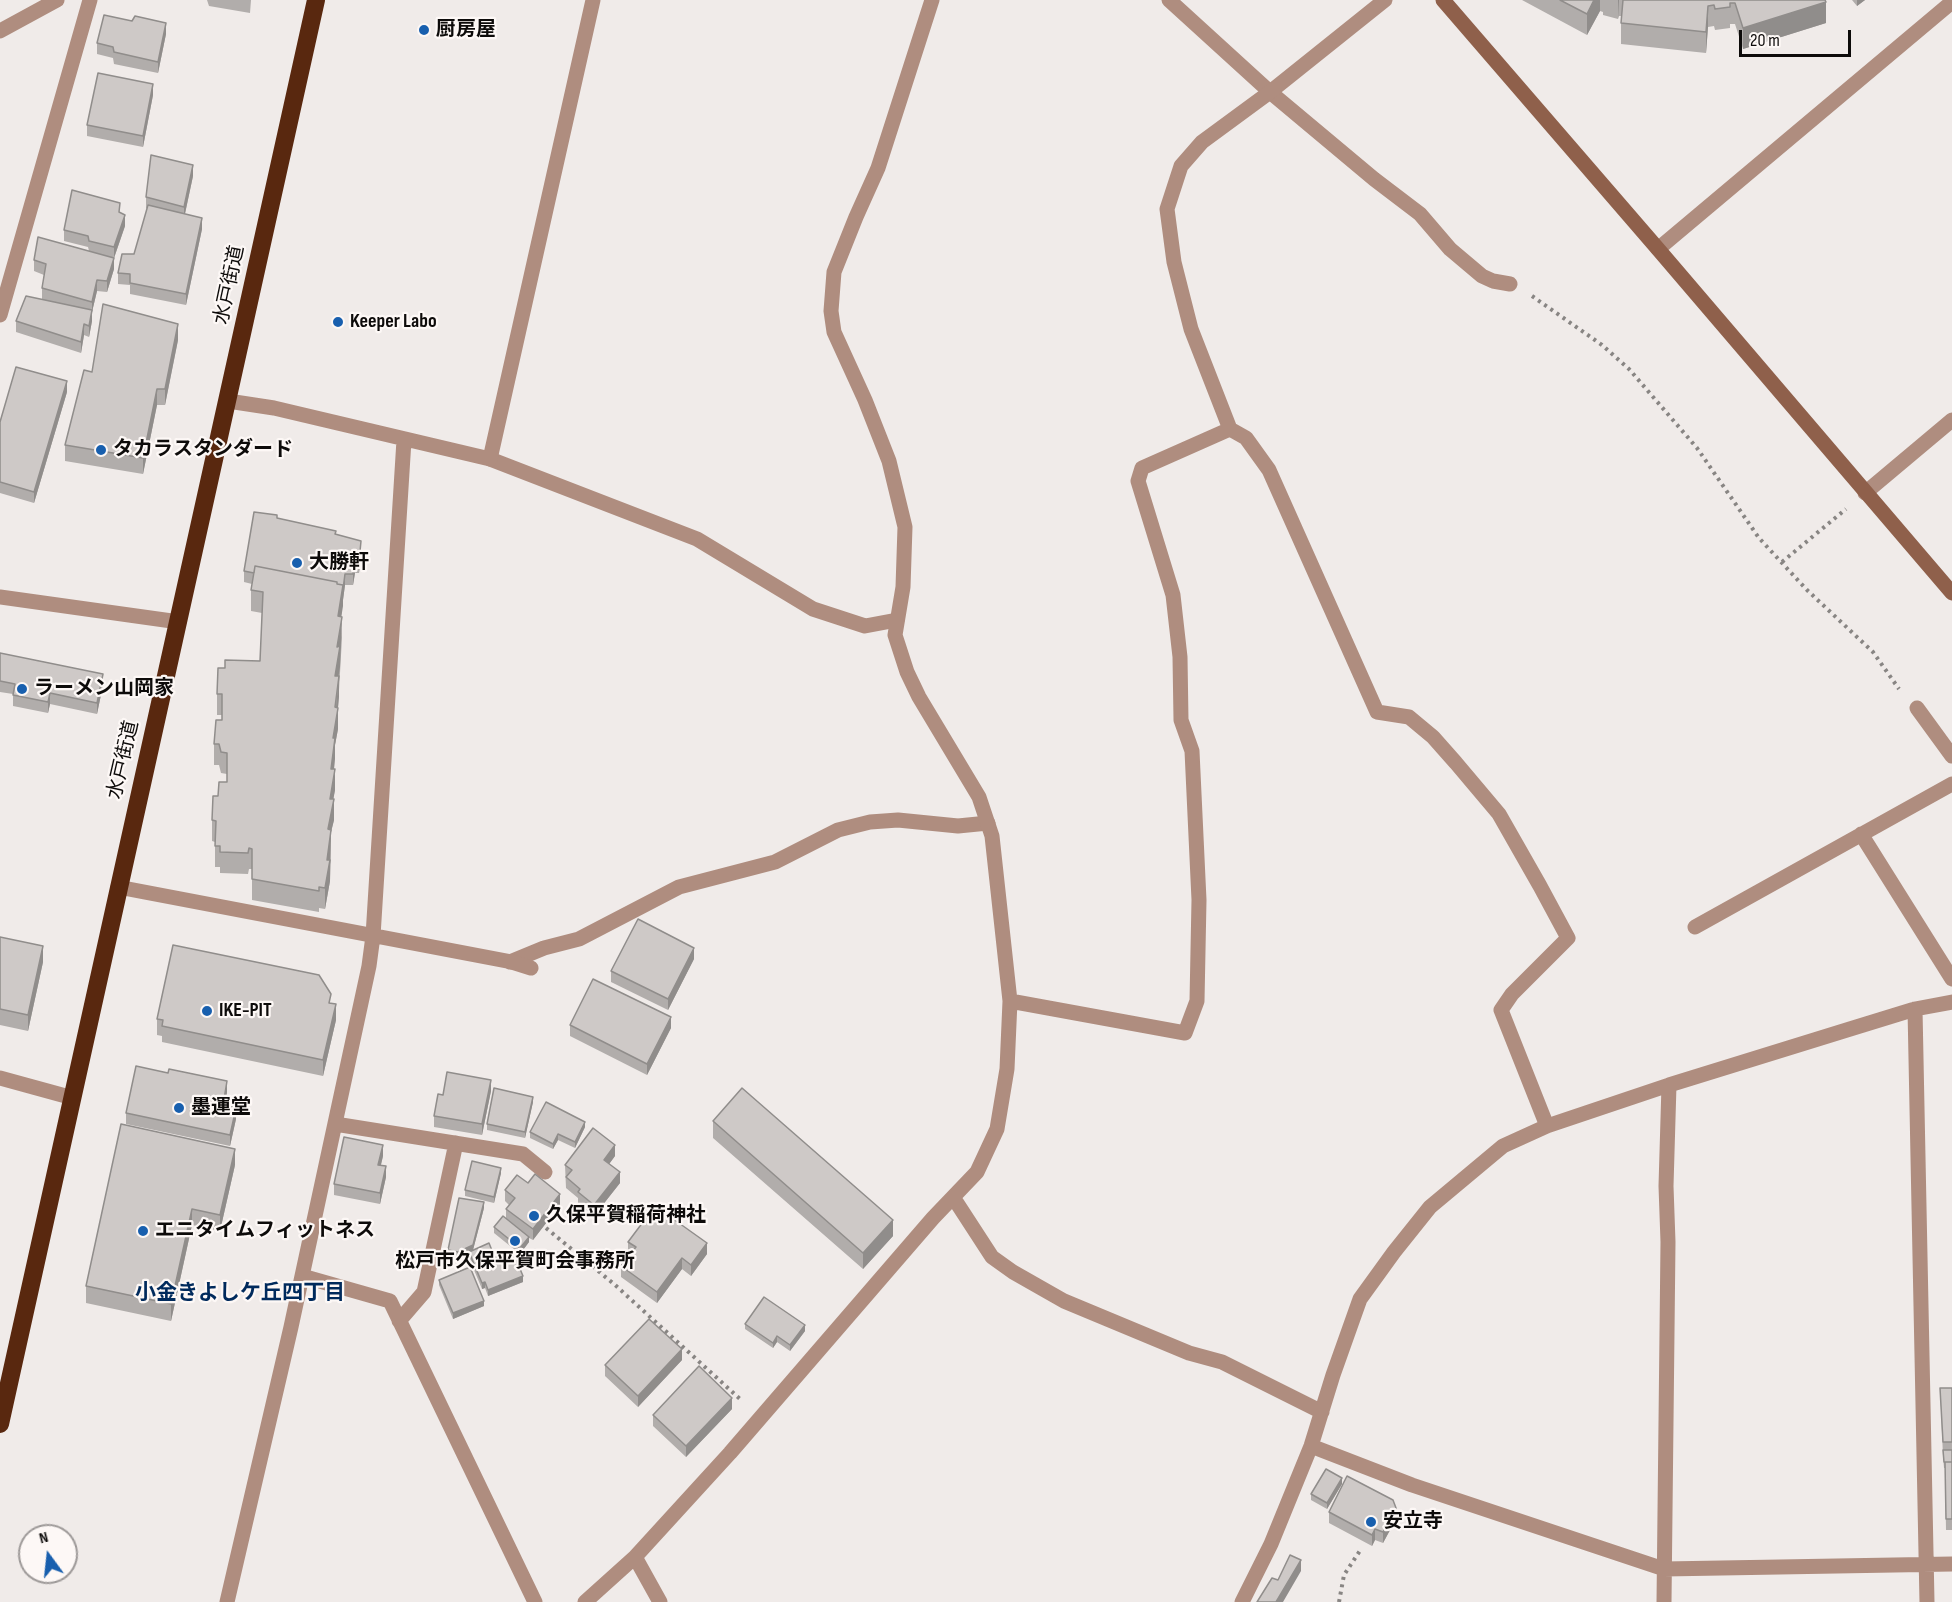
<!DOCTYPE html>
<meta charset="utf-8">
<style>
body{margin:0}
#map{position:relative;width:1952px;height:1602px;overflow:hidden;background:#f0ebe9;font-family:"Sofia Sans Condensed",sans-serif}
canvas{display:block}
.north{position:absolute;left:18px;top:1524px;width:60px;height:60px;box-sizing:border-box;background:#fdf8f6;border:2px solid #9d9998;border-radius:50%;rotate:345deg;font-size:16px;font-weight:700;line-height:24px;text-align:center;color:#0d0b0a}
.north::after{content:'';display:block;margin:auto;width:21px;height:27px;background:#185fae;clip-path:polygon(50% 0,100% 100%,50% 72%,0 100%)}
.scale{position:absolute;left:1739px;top:30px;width:112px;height:27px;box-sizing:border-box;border:3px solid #0d0b0a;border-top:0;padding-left:8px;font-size:18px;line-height:21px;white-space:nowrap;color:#0d0b0a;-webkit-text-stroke:4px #fdf8f6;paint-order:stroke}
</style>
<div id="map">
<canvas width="1952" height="1602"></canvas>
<div class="north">N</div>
<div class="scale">20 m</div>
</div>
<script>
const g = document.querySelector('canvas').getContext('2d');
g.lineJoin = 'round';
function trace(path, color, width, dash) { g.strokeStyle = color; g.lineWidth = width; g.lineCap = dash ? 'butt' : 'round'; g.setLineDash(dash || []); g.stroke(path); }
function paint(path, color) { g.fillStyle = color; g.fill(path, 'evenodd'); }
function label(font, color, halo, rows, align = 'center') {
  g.font = font + ' "Sofia Sans Condensed","Noto Sans JP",sans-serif'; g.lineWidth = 4.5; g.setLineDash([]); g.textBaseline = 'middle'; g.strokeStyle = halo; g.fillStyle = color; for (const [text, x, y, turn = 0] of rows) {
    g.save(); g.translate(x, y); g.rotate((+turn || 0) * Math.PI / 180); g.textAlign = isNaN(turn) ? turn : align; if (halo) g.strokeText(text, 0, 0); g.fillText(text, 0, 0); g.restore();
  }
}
const path = new Path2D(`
 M1532 296 1602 345 1629 369 1697 448 1759 538 1807 590 1873 652 1899 689
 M1782 562 1846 509
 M546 1228 614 1284 740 1399
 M1339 1602 1344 1575 1361 1549`);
const lane = new Path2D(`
 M1169 0 1270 92 1374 179 1420 214 1450 249 1482 276 1493 281 1510 284
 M490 459 697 539 813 609 865 626 897 620
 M510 962 544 948 579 939 679 887 775 862 838 830 870 822 898 820 958 826 988 823`);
const street = new Path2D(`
 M1385 0 1270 92 1202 142 1181 166 1167 209 1174 262 1191 329 1230 429 1246 438 1269 470 1377 712 1409 717 1433 737 1456 763 1499 814 1540 886 1568 938 1512 994 1501 1010 1547 1126
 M0 31 57 0
 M1658 249 1952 2
 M0 315 90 0
 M228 401 274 408 490 459 593 0
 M1865 493 1952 420
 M0 597 179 622
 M1917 708 1952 756
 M1861 834 1952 979
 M118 887 512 962 531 968
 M1695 927 1952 784
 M1010 1001 1185 1033 1197 1001 1199 900 1192 751 1181 720 1180 657 1173 595 1138 481 1142 468 1230 429
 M1915 1009 1927 1602
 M0 1078 73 1098
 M335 1124 523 1154 545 1172
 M953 1197 992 1257 1013 1272 1064 1301 1189 1353 1222 1362 1322 1412
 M302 1276 390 1301 535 1602
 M399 1321 424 1292 456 1143
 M1311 1446 1412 1485 1664 1569 1952 1564
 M635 1557 660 1602
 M227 1602 291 1327 369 966 373 936 404 440
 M585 1602 635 1557 730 1453 933 1218 977 1172 997 1129 1007 1069 1010 1001 992 836 979 797 919 697 907 672 895 635 903 587 905 527 889 461 865 400 834 332 831 311 834 272 856 217 878 168 932 0
 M1242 1602 1271 1544 1311 1446 1333 1375 1360 1299 1394 1252 1430 1207 1503 1146 1547 1126 1669 1085 1850 1029 1915 1009 1952 1002
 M1664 1602 1668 1242 1666 1186 1669 1085`);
const secondary = new Path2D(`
 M1443 0 1658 249 1952 593`);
const highway = new Path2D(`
 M0 1424 316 0`);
const wall = new Path2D(`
 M207 0H251L250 13 209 6Z
 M1522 0H1825L1826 23 1743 49 1735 24H1730V28L1715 30 1714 26 1708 27 1706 53 1621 44V16H1619L1618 19 1603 15V12L1600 11 1587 35Z
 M1852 0H1865L1857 6Z
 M166 34 158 73 114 64 113 58 97 54V43Z
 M153 95 143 147 87 136V125Z
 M193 176 185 214 202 229 186 305 130 294V285L118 284V273L134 254 147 209 146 208V197Z
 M120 212 125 226 114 258V269L107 292 97 291 92 312V321L89 337 84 335 81 353 16 332V321L42 299V288L44 275 34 271V260L89 251 88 247 64 241V230Z
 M178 340 165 405H157L143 474 65 461V445L92 372Z
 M67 392 34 503 0 493V422Z
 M277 518 336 534 361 552 359 573H355L353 585H345L343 600V599L341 617 342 638 338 708V729L335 745 334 769 335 790 333 799 334 820 331 832 330 881 325 909 319 908V912L252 900V869H249L248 874 220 873V867H215V842L212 841V820L218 796 227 782V774L221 773 219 765H214V744L222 720V715H217V694L225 668 260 661 262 613 251 611V590L252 584 244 582V571Z
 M0 653 103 685 97 714 50 704 48 713 13 706V694L0 692Z
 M0 937 43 962 28 1031 0 1025Z
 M694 959 668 1010 611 982V971Z
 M331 1003 336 1020 323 1076 162 1042V1036L157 1035V1019Z
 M570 1025 671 1028 647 1075 570 1036Z
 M491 1091 482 1135 434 1127V1116L443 1095Z
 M227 1092 225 1105 236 1119 230 1146 126 1124V1113Z
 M533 1102 525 1138 487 1130V1124Z
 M713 1121 893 1236 863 1269 713 1138Z
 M585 1127 575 1148 558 1140 553 1149 530 1138V1132Z
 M383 1156 381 1165 386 1177 380 1204 334 1195V1184Z
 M615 1156 609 1164 620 1183 594 1216 578 1203V1198L566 1188 565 1165Z
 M235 1165 220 1231 192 1225 171 1321 86 1303V1286Z
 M501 1173 494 1203 465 1196V1190Z
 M528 1183 560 1205 533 1240 529 1238V1242L520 1254 494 1233V1227L506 1218V1209L509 1205 505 1201V1190Z
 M484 1208 473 1250 495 1258 523 1282 488 1296 485 1288 482 1289 469 1258V1252L458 1258 448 1256V1250Z
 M628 1242 707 1254 691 1276 682 1269 657 1303 621 1277V1266L630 1254 628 1253Z
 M439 1280 484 1306 453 1319 439 1285Z
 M745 1324 805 1331 790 1351 777 1342 773 1348 745 1329Z
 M682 1360 638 1407 605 1376V1365Z
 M1940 1388H1952V1530H1946L1945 1468H1944L1943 1456Z
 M732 1409 686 1457 653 1426V1415Z
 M1342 1484 1327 1509 1311 1500V1494Z
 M1329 1512 1396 1519 1383 1543 1375 1540 1372 1546 1329 1523Z`);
const shadedWall = new Path2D(`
 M1594 0H1600V11L1587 35V14Z
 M1618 0H1619L1618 19Z
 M1857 0H1865L1857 6Z
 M1826 2V23L1743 49V28Z
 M1708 6V27L1706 53V32Z
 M166 23V34L158 73V62Z
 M153 84V95L143 147V136Z
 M193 165V176L184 218V207Z
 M125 215V226L114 258V247Z
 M202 218V229L186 305V294Z
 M114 258V269L107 292V281Z
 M97 280V291L92 312V321L89 337V326L92 311V302Z
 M84 324V335L81 353V342Z
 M178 324V340L165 405V389Z
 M67 381V392L34 503V492Z
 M157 389V405L143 474V458Z
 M361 541V552L359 573V562Z
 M355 562V573L353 585V574Z
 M345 574V585L343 600V589Z
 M343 585V606L338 638V616Z
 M342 617 340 667 335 697V676L337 647Z
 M103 674V685L97 714V703Z
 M339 676V697L337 718 338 708V729L335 745V759L332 789 335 769V790L331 813 334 799V820L331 832 330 881 325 909V888L333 738Z
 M50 693V704L48 713V702Z
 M43 946V962L28 1031V1015Z
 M694 948V959L668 1010V999Z
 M336 1004V1020L323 1076V1060Z
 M671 1017V1028L647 1075V1064Z
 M491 1080V1091L482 1135V1124Z
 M227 1081V1092L223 1116V1105Z
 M533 1097V1102L525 1138V1132Z
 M236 1108V1119L230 1146V1135Z
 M585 1122V1127L575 1148V1142Z
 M558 1134V1140L553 1149V1144Z
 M383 1145V1156L378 1176V1165Z
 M615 1145V1156L604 1171V1160Z
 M235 1149V1165L220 1231V1215Z
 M386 1166V1177L380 1204V1193Z
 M501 1168V1173L494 1203V1197Z
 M620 1172V1183L594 1216V1205Z
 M560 1194V1205L533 1240V1229Z
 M484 1202V1208L473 1250 458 1258V1252Z
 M192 1209V1225L171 1321V1304Z
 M893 1220V1236L863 1269V1253Z
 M529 1237V1242L520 1254V1248Z
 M707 1243V1254L691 1276V1265Z
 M682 1258V1269L657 1303V1292Z
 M523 1276V1282L488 1296V1290Z
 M485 1282V1288L482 1289V1283Z
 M484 1301V1306L453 1319V1313Z
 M805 1325V1331L790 1351V1345Z
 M777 1336V1342L773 1348V1343Z
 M682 1349V1360L638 1407V1396Z
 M732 1398V1409L686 1457V1446Z
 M1342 1478V1484L1327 1509V1503Z
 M1396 1508V1519L1383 1543V1532Z
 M1375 1529V1540L1372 1546V1535Z
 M1301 1560V1571L1283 1602H1276Z`);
const building = new Path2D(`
 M1560 0H1594L1587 14Z
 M1623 0H1825L1826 2 1743 28 1735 3H1730V7L1715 9 1714 5 1708 6 1706 32 1621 23Z
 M104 15 132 21 135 16 166 23 158 62 114 52 113 47 97 43Z
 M98 73 153 84 143 136 87 125Z
 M151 155 193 165 184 207 146 197Z
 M72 190 120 203 119 212 125 215 114 247 89 241 88 236 64 230Z
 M148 205 202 218 186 294 130 283V274L118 273 122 254H134Z
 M38 237 114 258 107 281 97 280 92 302 42 288 46 264 34 260Z
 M26 296 92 310 89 326 84 324 81 342 16 321Z
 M103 304 178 324 165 389H157L143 458 65 445 84 370 92 372Z
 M16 367 67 381 34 492 0 482V422Z
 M254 512 277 515V518L336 531 335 534 361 541 359 562H355L353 574H345L343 589V585L337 584V582L255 566 254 573 244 571Z
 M255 566 337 582V584L343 585 338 616 342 617 337 647 340 646 335 676H339L335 707 338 708 333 738H335L331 769H335L330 799H334L328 829 331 830 327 860H330L325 888 319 887V891L252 879V849L249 848 248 853 220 852V846H215L216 821 212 820 213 796H218L219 782H227V753L221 752 219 744H214L216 720H222V694H217L218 668H225V660L260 661 263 592 251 590Z
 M0 653 103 674 97 703 50 693 48 702 13 695 15 684 0 681Z
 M638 919 694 948 668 999 611 971Z
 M0 937 43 946 28 1015 0 1009Z
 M173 945 319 975 331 994 329 1003 336 1004 323 1060 162 1026 163 1020 157 1019Z
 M593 979 671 1017 647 1064 570 1025Z
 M136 1066 168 1073 169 1069 227 1081 223 1105 236 1108 230 1135 126 1113Z
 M447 1072 491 1080 482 1124 434 1116 438 1094 443 1095Z
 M494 1088 533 1097 525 1132 487 1124Z
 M742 1088 893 1220 863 1253 713 1121Z
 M546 1102 585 1122 575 1142 558 1134 553 1144 530 1132Z
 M121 1124 235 1149 220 1215 192 1209 171 1304 86 1286Z
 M593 1128 615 1145 604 1160 620 1172 594 1205 578 1192 580 1189 566 1177 572 1170 565 1165Z
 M344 1137 383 1145 378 1165 386 1166 380 1193 334 1184Z
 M472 1161 501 1168 494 1197 465 1190Z
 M535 1174 560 1194 533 1229 506 1209 515 1198 505 1190 517 1175 528 1183Z
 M459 1198 484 1202 473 1245 458 1252 448 1250Z
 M655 1206 707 1243 691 1265 682 1258 657 1292 621 1266 636 1247 628 1242Z
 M503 1216 529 1237 520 1248 494 1227Z
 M489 1243 495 1258 512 1250 523 1276 488 1290 485 1282 482 1283 469 1252Z
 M470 1267 484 1301 453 1313 439 1280Z
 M764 1297 805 1325 790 1345 777 1336 773 1343 745 1324Z
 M649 1319 682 1349 638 1396 605 1365Z
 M699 1366 732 1398 686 1446 653 1415Z
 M1940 1388H1952V1442H1943Z
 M1943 1450H1952V1462H1944Z
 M1945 1462H1952V1519H1946Z
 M1326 1469 1342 1478 1327 1503 1311 1494Z
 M1347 1476 1393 1500 1396 1508 1383 1532 1375 1529 1372 1535 1329 1512Z
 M1290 1555 1301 1560 1276 1602H1257L1272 1578 1278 1580Z`);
const markers = [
 [424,30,6,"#185fae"],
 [338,322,6,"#185fae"],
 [101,450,6,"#185fae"],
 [297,563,6,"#185fae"],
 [22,689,6,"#185fae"],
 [207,1011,6,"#185fae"],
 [179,1108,6,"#185fae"],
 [534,1216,6,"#185fae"],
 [143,1231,6,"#185fae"],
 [515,1241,6,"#185fae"],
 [1371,1522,6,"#185fae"]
];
const poiNames = [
 ["厨房屋",436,30],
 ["Keeper Labo",350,322],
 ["タカラスタンダード",113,450],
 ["大勝軒",309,563],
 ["ラーメン山岡家",34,689],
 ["IKE-PIT",219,1011],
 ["墨運堂",191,1108],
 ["久保平賀稲荷神社",546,1216],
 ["エニタイムフィットネス",155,1231],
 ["松戸市久保平賀町会事務所",515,1262,"center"],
 ["安立寺",1383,1522]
];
const streetNames = [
 ["水戸街道",230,285,-78],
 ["水戸街道",124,760,-77]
];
const neighbourhoodNames = [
 ["小金きよしケ丘四丁目",240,1294]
];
trace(path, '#888583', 4, [3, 4.5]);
trace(lane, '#af8d7f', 15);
trace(street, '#af8d7f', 15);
trace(secondary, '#8f604b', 15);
trace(highway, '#59280f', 18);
paint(wall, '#b1adab');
paint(shadedWall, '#908d8b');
paint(building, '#cec9c7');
trace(building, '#908d8b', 1.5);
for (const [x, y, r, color] of markers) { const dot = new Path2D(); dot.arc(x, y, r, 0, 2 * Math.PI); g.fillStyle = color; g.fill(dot); trace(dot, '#fdf8f6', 2); }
label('bold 20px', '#0d0b0a', '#fdf8f6', poiNames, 'left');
label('20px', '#0d0b0a', '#fdf8f6', streetNames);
label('bold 21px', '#002a5c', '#fdf8f6', neighbourhoodNames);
</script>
